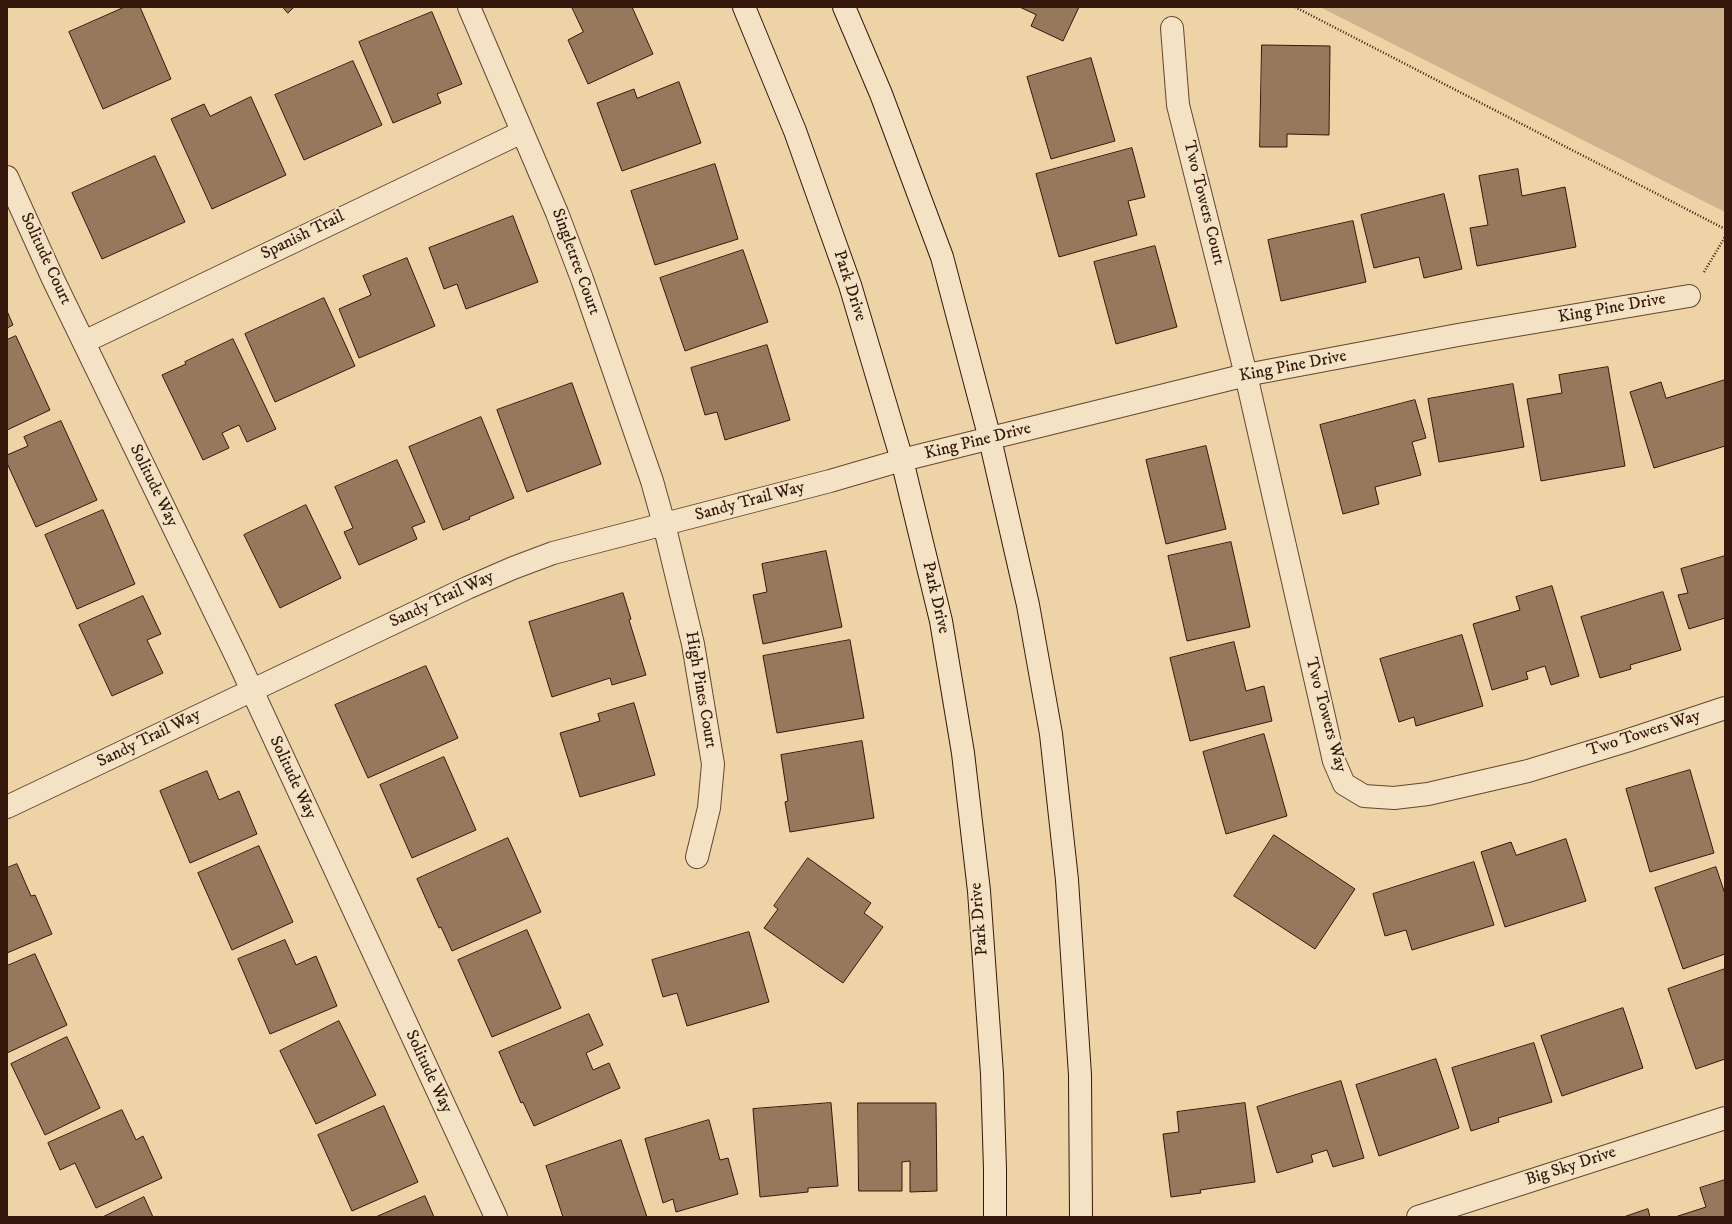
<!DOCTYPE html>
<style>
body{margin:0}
#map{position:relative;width:1732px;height:1224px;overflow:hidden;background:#eed3a6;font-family:"IM FELL DW Pica",serif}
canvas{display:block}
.frame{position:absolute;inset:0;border:8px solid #36170c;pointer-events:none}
</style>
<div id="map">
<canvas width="1732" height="1224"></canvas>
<div class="frame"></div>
</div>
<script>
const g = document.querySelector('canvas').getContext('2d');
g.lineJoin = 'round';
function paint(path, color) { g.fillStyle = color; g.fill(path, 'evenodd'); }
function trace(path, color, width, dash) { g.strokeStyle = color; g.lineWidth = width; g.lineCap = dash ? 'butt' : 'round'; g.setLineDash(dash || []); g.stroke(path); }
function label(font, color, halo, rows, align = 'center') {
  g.font = font + ' "IM FELL DW Pica",serif'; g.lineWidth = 3.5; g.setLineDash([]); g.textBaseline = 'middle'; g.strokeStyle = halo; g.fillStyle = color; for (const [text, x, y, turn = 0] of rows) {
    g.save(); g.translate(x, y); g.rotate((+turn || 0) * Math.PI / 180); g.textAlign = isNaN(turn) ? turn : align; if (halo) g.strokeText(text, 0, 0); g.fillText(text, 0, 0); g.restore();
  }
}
const green = new Path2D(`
 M1320 7H1725V212Z`);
const building = new Path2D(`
 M125 7H140L171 79 103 109 69 32Z
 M283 7H294L288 13Z
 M572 7H632L653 54 588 84 568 40 583 32Z
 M1020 7H1079L1063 41 1031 26 1036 15Z
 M432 12 462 84 437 94 441 103 393 123 359 42Z
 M1262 45 1330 46 1329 135 1287 134V147H1260Z
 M1091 58 1115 141 1051 159 1027 77Z
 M353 61 382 125 304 160 275 95Z
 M679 82 701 143 622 171 597 103 634 89 637 98Z
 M251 97 286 175 212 209 171 119 204 104 210 116Z
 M1132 148 1145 197 1128 201 1137 235 1059 257 1036 174Z
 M155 156 185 222 102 259 72 193Z
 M715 164 738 239 655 265 631 191Z
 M1518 169 1522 196 1565 187 1576 247 1477 266 1470 228 1488 225 1479 176Z
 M1444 194 1462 269 1424 278 1419 257 1374 268 1361 215Z
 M513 216 538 282 466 309 457 284 444 289 429 248Z
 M1353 221 1366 282 1281 301 1268 240Z
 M1155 246 1177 327 1116 344 1094 262Z
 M743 250 768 322 685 351 660 278Z
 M407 258 435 326 359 358 339 309 371 295 363 276Z
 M324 298 355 366 275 402 245 334Z
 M7 311 13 325 7 328Z
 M16 336 50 410 7 430V340Z
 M233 339 276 429 247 442 239 425 222 433 229 448 203 460 162 375 186 364 185 362Z
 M767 345 790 420 725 440 717 412 705 415 691 368Z
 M1608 367 1625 466 1541 481 1527 399 1562 393 1559 375Z
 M1725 380V446L1654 468 1630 392 1661 382 1666 398Z
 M572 383 601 464 527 492 497 410Z
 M1513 384 1524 447 1439 462 1428 399Z
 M1415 400 1426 438 1412 442 1421 475 1375 487 1379 504 1343 514 1320 425Z
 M481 417 514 498 469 517 470 519 443 530 409 447Z
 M61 421 97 500 36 527 7 463V455L28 446 24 437Z
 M1206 446 1226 529 1166 544 1146 460Z
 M397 460 425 522 412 527 417 539 359 565 344 532 353 528 335 487Z
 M306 505 341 578 280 608 244 535Z
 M103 510 135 584 77 609 45 535Z
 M1231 542 1250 627 1187 641 1168 556Z
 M826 551 842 627 763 644 753 595 767 592 762 564Z
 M1725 556V618L1689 629 1678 595 1688 593 1681 569Z
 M1552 586 1579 676 1551 685 1545 666 1526 672 1528 679 1492 690 1473 624 1520 610 1516 597Z
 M1663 592 1681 650 1630 665 1631 669 1600 678 1581 617Z
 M623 593 631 619 629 620 646 675 612 685 610 678 552 697 529 622Z
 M143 596 161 634 147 640 163 673 112 696 79 625Z
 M1462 635 1483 706 1416 726 1414 717 1399 722 1380 659Z
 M850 640 864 718 777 733 763 656Z
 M1234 642 1246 691 1264 686 1272 721 1190 741 1170 658Z
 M426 666 458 738 368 778 335 705Z
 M634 703 655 775 580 797 560 733 600 721 598 714Z
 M1264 734 1287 816 1226 834 1203 752Z
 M862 741 874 818 790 832 785 802 788 801 781 755Z
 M444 757 476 830 412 858 380 785Z
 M1690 770 1714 853 1650 872 1626 789Z
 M207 771 219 800 239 791 257 834 190 863 160 791Z
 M1274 835 1355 889 1315 949 1234 896Z
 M508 838 541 912 452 951 441 927 439 928 417 879Z
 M1566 839 1586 901 1505 927 1481 852 1511 842 1516 855Z
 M259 846 293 922 232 950 198 873Z
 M808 858 871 903 864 913 883 927 843 983 764 928 778 909 774 906Z
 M1474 862 1494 925 1412 950 1406 930 1385 936 1373 894Z
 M17 864 31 896 35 895 52 934 7 953V868Z
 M1716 867 1725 894V954L1683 969 1655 888Z
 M527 930 561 1008 492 1037 458 960Z
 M749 932 769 1002 687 1026 677 993 663 997 652 960Z
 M285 940 296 965 316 956 337 1006 270 1034 238 959Z
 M35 954 67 1025 7 1053V966Z
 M1725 969V1059L1696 1069 1668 989Z
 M1623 1008 1643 1068 1562 1096 1541 1036Z
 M589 1014 603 1045 586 1053 593 1070 609 1063 620 1088 534 1126 523 1102 521 1103 499 1052Z
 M339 1021 376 1095 316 1124 280 1051Z
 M67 1037 100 1108 45 1135 11 1064Z
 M1534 1043 1552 1102 1498 1118 1499 1122 1471 1131 1452 1068Z
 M1436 1059 1459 1128 1379 1156 1356 1085Z
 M1341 1081 1364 1158 1333 1167 1327 1150 1311 1155 1313 1162 1277 1173 1257 1107Z
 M831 1103 838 1186 808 1188V1192L760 1197 753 1109Z
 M858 1103H936L937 1191 910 1192V1161L902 1162V1191H859Z
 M1245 1103 1255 1182 1200 1190 1201 1193 1171 1197 1163 1134 1179 1132 1177 1112Z
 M384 1106 418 1182 352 1211 318 1135Z
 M122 1110 136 1140 143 1136 162 1178 96 1208 75 1163 60 1170 48 1143Z
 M709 1120 720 1160 728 1158 738 1194 676 1212 673 1199 663 1203 645 1139Z
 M621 1140 647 1217H563L546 1166Z
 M1725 1180V1217H1675L1706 1207 1700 1188Z
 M425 1196 434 1217H376Z
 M144 1197 153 1217H103Z
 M1648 1209 1650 1217H1624Z`);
const path = new Path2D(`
 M1295 7 1725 229
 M1704 272 1725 237`);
const minor = new Path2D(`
 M469 7 557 213 582 279 652 481 664 524 693 644 713 764 709 808 697 857
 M1172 28 1178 105 1246 375 1334 761 1344 784 1364 796 1394 798 1428 794 1528 771 1626 741 1725 708
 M7 177 53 279 237 658 496 1217
 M84 342 522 132
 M7 807 467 588 513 568 553 553 830 481 902 460 1246 375 1458 335 1689 296
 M1418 1217 1725 1118`);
const secondary = new Path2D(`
 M744 7 795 131 850 285 902 460 941 621 963 753 979 891 992 1074 995 1169V1217
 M844 7 881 94 942 257 990 439 1028 605 1051 734 1067 880 1080 1075 1081 1217`);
const streetNames = [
 ["Two Towers Court",1203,203,76],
 ["Spanish Trail",303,236,-26],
 ["Solitude Court",45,259,65],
 ["Singletree Court",575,262,70],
 ["Park Drive",849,286,72],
 ["King Pine Drive",1612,309,-10],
 ["King Pine Drive",1293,367,-11],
 ["King Pine Drive",978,442,-14],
 ["Solitude Way",153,486,64],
 ["Sandy Trail Way",750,502,-15],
 ["Park Drive",935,598,77],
 ["Sandy Trail Way",442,600,-25],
 ["High Pines Court",700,690,80],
 ["Two Towers Way",1325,715,75],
 ["Two Towers Way",1644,734,-18],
 ["Sandy Trail Way",149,739,-26],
 ["Solitude Way",292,778,65],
 ["Park Drive",980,919,-95],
 ["Solitude Way",428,1072,65],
 ["Big Sky Drive",1571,1167,-18]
];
paint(green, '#cfb38c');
paint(building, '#96795c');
trace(building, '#36170c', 1);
trace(minor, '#644632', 24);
trace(secondary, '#36170c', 24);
trace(path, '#36170c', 2.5, [1, 2]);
trace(minor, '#f4e2c5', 22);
trace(secondary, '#f4e2c5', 22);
label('17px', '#36170c', '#f4e2c5', streetNames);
</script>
